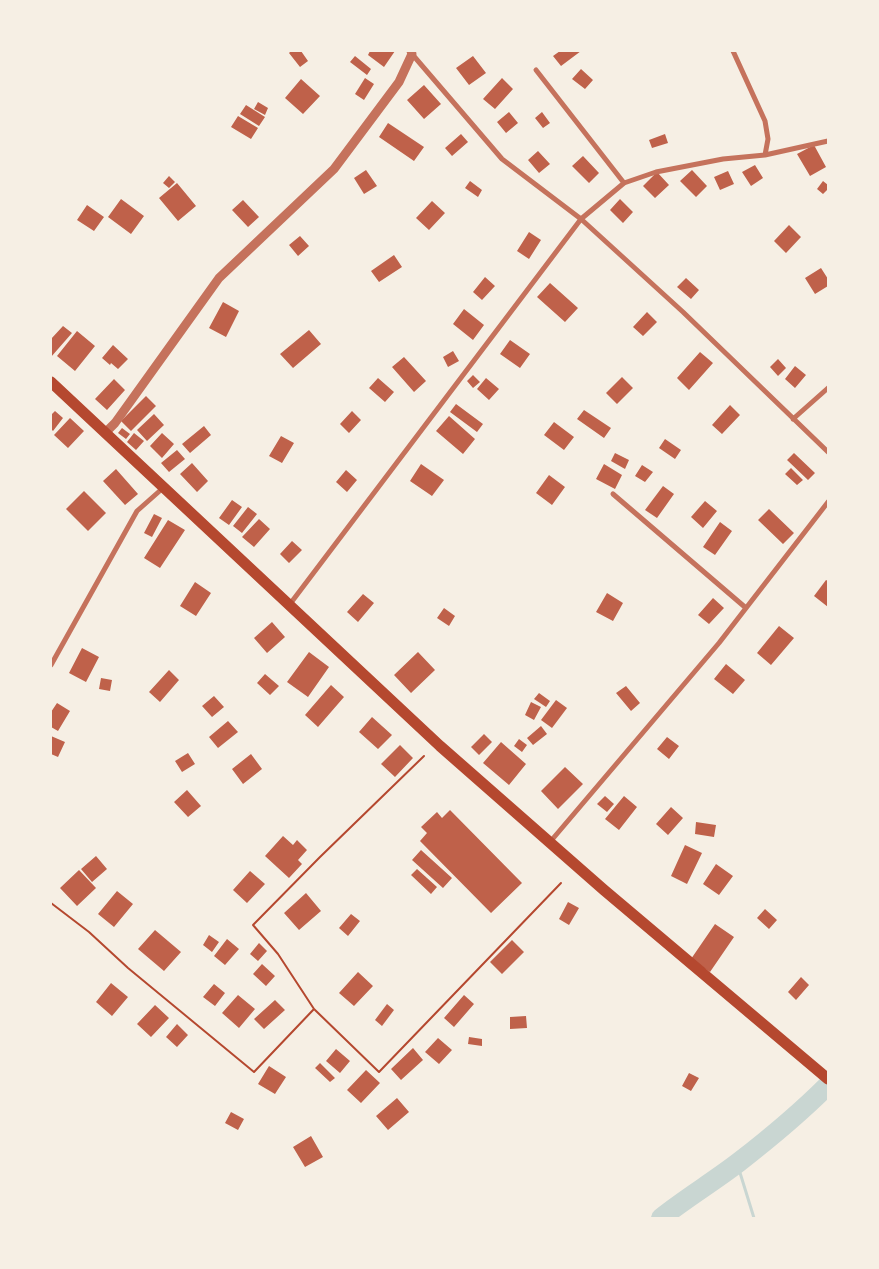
<!DOCTYPE html>
<style>
body{margin:0}
#map{position:relative;width:879px;height:1269px;overflow:hidden;background:#f6efe4;font-family:Figtree,sans-serif}
canvas{display:block}
.frame{position:absolute;inset:0;border:52px solid #f6efe4;pointer-events:none}
</style>
<div id="map">
<canvas width="879" height="1269"></canvas>
<div class="frame"></div>
</div>
<script>
const g = document.querySelector('canvas').getContext('2d');
g.lineJoin = 'round';
function trace(path, color, width, dash) { g.strokeStyle = color; g.lineWidth = width; g.lineCap = dash ? 'butt' : 'round'; g.setLineDash(dash || []); g.stroke(path); }
function paint(path, color) { g.fillStyle = color; g.fill(path, 'evenodd'); }
const stream = new Path2D(`
 M737 1163 754 1218`);
const river = new Path2D(`
 M661 1218C686 1198 713 1182 739 1162 770 1138 800 1113 828 1085`);
const building = new Path2D(`
 M291 51H301L308 61 300 67 289 53Z
 M370 51H395L384 67 368 55Z
 M560 51H581L561 66 553 56Z
 M355 56 371 69 367 75 350 62Z
 M473 56 486 73 469 85 456 68Z
 M581 69 593 80 585 89 572 79Z
 M365 78 374 84 364 100 355 94Z
 M502 78 513 89 495 109 483 99Z
 M301 79 320 96 303 114 285 98Z
 M424 85 441 104 424 119 407 100Z
 M258 102 268 108 265 115 254 109Z
 M246 105 265 117 259 126 240 114Z
 M509 112 518 123 506 133 497 122Z
 M542 112 550 123 543 128 535 118Z
 M238 116 258 128 251 139 231 127Z
 M388 123 424 147 414 161 379 137Z
 M461 134 468 142 452 156 445 148Z
 M665 134 668 143 652 148 649 140Z
 M814 145 826 167 810 176 797 154Z
 M538 151 550 164 539 173 528 160Z
 M583 156 599 173 589 183 572 166Z
 M755 165 763 178 751 186 742 172Z
 M366 170 377 186 364 194 354 178Z
 M692 170 707 186 696 197 680 181Z
 M728 171 734 184 720 190 714 177Z
 M657 172 669 185 655 198 643 186Z
 M169 176 175 182 169 188 163 183Z
 M470 181 482 190 478 197 465 188Z
 M823 181 828 185V189L823 194 817 189Z
 M177 183 196 206 178 221 159 198Z
 M121 199 144 216 131 234 108 217Z
 M620 199 633 212 623 223 610 210Z
 M243 200 259 217 248 227 232 210Z
 M432 201 445 213 429 230 416 218Z
 M87 205 104 217 94 231 77 220Z
 M789 225 801 237 786 253 774 241Z
 M529 232 541 240 529 259 517 251Z
 M300 236 309 246 298 256 289 245Z
 M394 255 402 267 379 282 371 271Z
 M821 268 828 279V286L815 294 805 278Z
 M485 277 495 286 482 300 473 292Z
 M686 278 699 290 691 299 677 287Z
 M550 283 578 308 565 322 537 297Z
 M223 302 239 311 226 337 209 328Z
 M464 309 484 325 473 340 453 324Z
 M647 312 657 322 643 336 633 327Z
 M63 326 72 333 51 357V339Z
 M309 330 321 344 293 368 280 354Z
 M77 331 95 346 75 371 57 356Z
 M510 340 530 354 520 368 500 354Z
 M113 345 128 359 118 369 111 363 110 365 102 358Z
 M453 351 459 361 448 367 443 357Z
 M700 352 713 363 689 390 677 378Z
 M404 357 426 381 414 392 392 367Z
 M778 359 786 368 778 376 770 367Z
 M795 366 806 375 795 388 785 379Z
 M473 375 480 382 473 388 467 381Z
 M622 377 633 388 617 404 606 393Z
 M378 378 394 392 385 402 369 388Z
 M486 378 499 389 489 400 477 389Z
 M114 379 125 390 107 410 95 399Z
 M146 396 156 406 131 431 121 421Z
 M456 404 483 424 477 432 450 412Z
 M730 405 740 415 722 434 712 425Z
 M584 410 611 428 604 438 577 419Z
 M55 411 63 418 53 431 51 429V415Z
 M352 411 361 420 349 433 340 424Z
 M154 414 164 425 147 441 137 430Z
 M449 416 475 439 463 454 436 431Z
 M70 418 84 431 68 448 54 435Z
 M554 422 574 437 564 450 544 435Z
 M204 426 211 435 190 453 182 444Z
 M122 428 130 434 126 439 118 433Z
 M134 433 144 441 136 450 127 442Z
 M162 433 174 444 162 458 150 446Z
 M281 436 294 443 282 463 269 456Z
 M665 439 681 450 675 459 659 448Z
 M177 450 185 459 169 472 161 463Z
 M615 453 629 460 625 469 611 461Z
 M794 453 815 473 808 480 787 460Z
 M192 463 208 481 197 492 180 474Z
 M421 464 444 480 432 496 410 481Z
 M604 464 622 475 615 489 596 479Z
 M642 465 653 472 645 482 635 476Z
 M791 468 803 480 797 485 785 474Z
 M116 469 138 494 125 505 103 481Z
 M346 470 357 480 347 492 336 482Z
 M549 475 565 487 552 505 536 493Z
 M663 486 674 494 657 518 645 510Z
 M84 491 106 513 88 531 66 509Z
 M232 500 242 507 229 525 219 518Z
 M705 501 717 511 703 528 691 517Z
 M248 507 257 514 242 533 233 526Z
 M769 509 794 533 783 544 758 520Z
 M154 514 162 518 152 537 144 533Z
 M259 519 270 529 254 547 242 537Z
 M168 520 185 530 160 568 144 558Z
 M720 522 732 531 715 555 703 547Z
 M292 541 302 550 289 563 280 554Z
 M826 580 828 581V607L814 596Z
 M195 582 211 593 196 616 180 606Z
 M607 593 623 603 613 621 596 612Z
 M363 594 374 603 358 622 347 612Z
 M713 598 724 608 709 624 698 615Z
 M444 608 455 616 449 626 437 618Z
 M272 622 285 637 267 653 254 638Z
 M779 626 794 638 771 665 757 653Z
 M82 648 99 657 86 682 69 673Z
 M309 652 329 667 308 697 287 682Z
 M418 652 435 670 411 693 394 675Z
 M726 664 745 680 733 694 714 679Z
 M169 670 179 680 160 702 149 692Z
 M265 674 279 686 270 695 257 683Z
 M101 678 112 680 110 691 99 689Z
 M331 685 344 697 318 727 305 715Z
 M626 686 640 703 631 711 616 693Z
 M539 693 550 701 546 707 534 699Z
 M214 696 224 707 212 717 202 706Z
 M556 700 567 708 552 728 541 720Z
 M531 702 541 707 534 720 525 715Z
 M57 703 70 711 58 731 51 727V712Z
 M372 717 392 735 378 749 359 732Z
 M228 721 238 732 218 748 209 737Z
 M541 726 547 734 533 745 527 738Z
 M484 734 492 742 479 755 471 747Z
 M51 736 65 742 58 757 51 754Z
 M667 737 679 746 669 759 657 749Z
 M519 739 527 745 522 752 514 746Z
 M501 742 526 764 509 785 483 763Z
 M400 745 413 758 395 777 381 764Z
 M188 753 195 764 182 772 175 761Z
 M251 754 262 769 243 784 232 769Z
 M565 767 583 784 558 809 541 791Z
 M187 790 201 806 188 817 174 802Z
 M605 796 614 804 607 812 597 804Z
 M624 796 637 807 619 830 605 819Z
 M671 807 683 818 668 835 656 824Z
 M450 810 522 883 491 913 420 841 427 833 421 827 437 812 442 818Z
 M696 822 716 825 714 837 695 834Z
 M283 836 293 845 297 840 307 850 298 860 302 864 289 878 265 856Z
 M685 845 702 853 687 884 671 876Z
 M421 850 452 878 443 888 412 860Z
 M96 856 107 869 92 882 81 869Z
 M716 864 733 876 719 895 703 884Z
 M417 869 437 887 431 894 411 875Z
 M79 870 96 888 77 906 60 888Z
 M250 871 265 884 247 903 233 890Z
 M117 891 133 904 114 927 98 914Z
 M306 893 321 911 299 930 284 913Z
 M568 902 579 908 569 925 559 919Z
 M765 909 777 920 769 929 757 918Z
 M351 914 360 921 348 936 339 928Z
 M715 924 734 937 710 972 691 959Z
 M155 930 181 952 164 971 138 949Z
 M209 935 219 942 212 952 203 945Z
 M227 939 239 949 225 965 214 956Z
 M512 940 524 952 502 974 490 962Z
 M259 943 267 951 258 961 250 954Z
 M262 964 275 976 266 986 253 974Z
 M358 972 373 986 354 1006 339 993Z
 M801 977 809 985 796 1000 788 992Z
 M111 983 128 997 112 1016 96 1002Z
 M214 984 225 993 215 1006 203 997Z
 M238 995 255 1009 239 1028 222 1013Z
 M464 995 474 1004 454 1027 444 1018Z
 M275 1000 285 1010 264 1029 254 1019Z
 M387 1004 394 1010 382 1026 375 1020Z
 M155 1005 169 1018 151 1037 137 1024Z
 M526 1016 527 1028 510 1029V1017Z
 M177 1024 188 1035 177 1047 166 1037Z
 M469 1037 482 1039V1046L468 1044Z
 M438 1038 452 1050 439 1064 425 1052Z
 M413 1048 423 1060 401 1080 391 1069Z
 M336 1049 350 1061 340 1073 326 1061Z
 M320 1063 335 1078 330 1082 315 1068Z
 M269 1066 286 1077 275 1094 258 1084Z
 M366 1070 380 1083 361 1103 347 1090Z
 M689 1073 699 1078 691 1091 682 1086Z
 M397 1098 409 1112 388 1130 376 1116Z
 M231 1112 244 1119 238 1130 225 1123Z
 M311 1136 323 1157 305 1167 293 1147Z`);
const path = new Path2D(`
 M51 903 89 932 128 968 254 1072 314 1009 379 1072 561 883
 M314 1009 278 954 253 925 320 857 424 756`);
const minor = new Path2D(`
 M733 51 765 121 768 139 765 155
 M412 54 502 159 581 219 683 312 828 452
 M624 183 656 172 723 159 765 155 828 141
 M793 419 828 388
 M613 494 746 608
 M290 604 581 219 624 183 536 70
 M51 665 137 511 163 488
 M550 842 719 643 828 502`);
const tertiary = new Path2D(`
 M105 433 115 423 219 278 334 169 399 82 412 54 411 51`);
const trunk = new Path2D(`
 M51 382 440 746 604 890 828 1079`);
trace(stream, '#c9d6d2', 3);
trace(river, '#c9d6d2', 20);
paint(building, '#bf614a');
trace(path, '#b5482f', 2);
trace(minor, '#c5725c', 5);
trace(tertiary, '#c5725c', 9);
trace(trunk, '#b5482f', 11);
</script>
